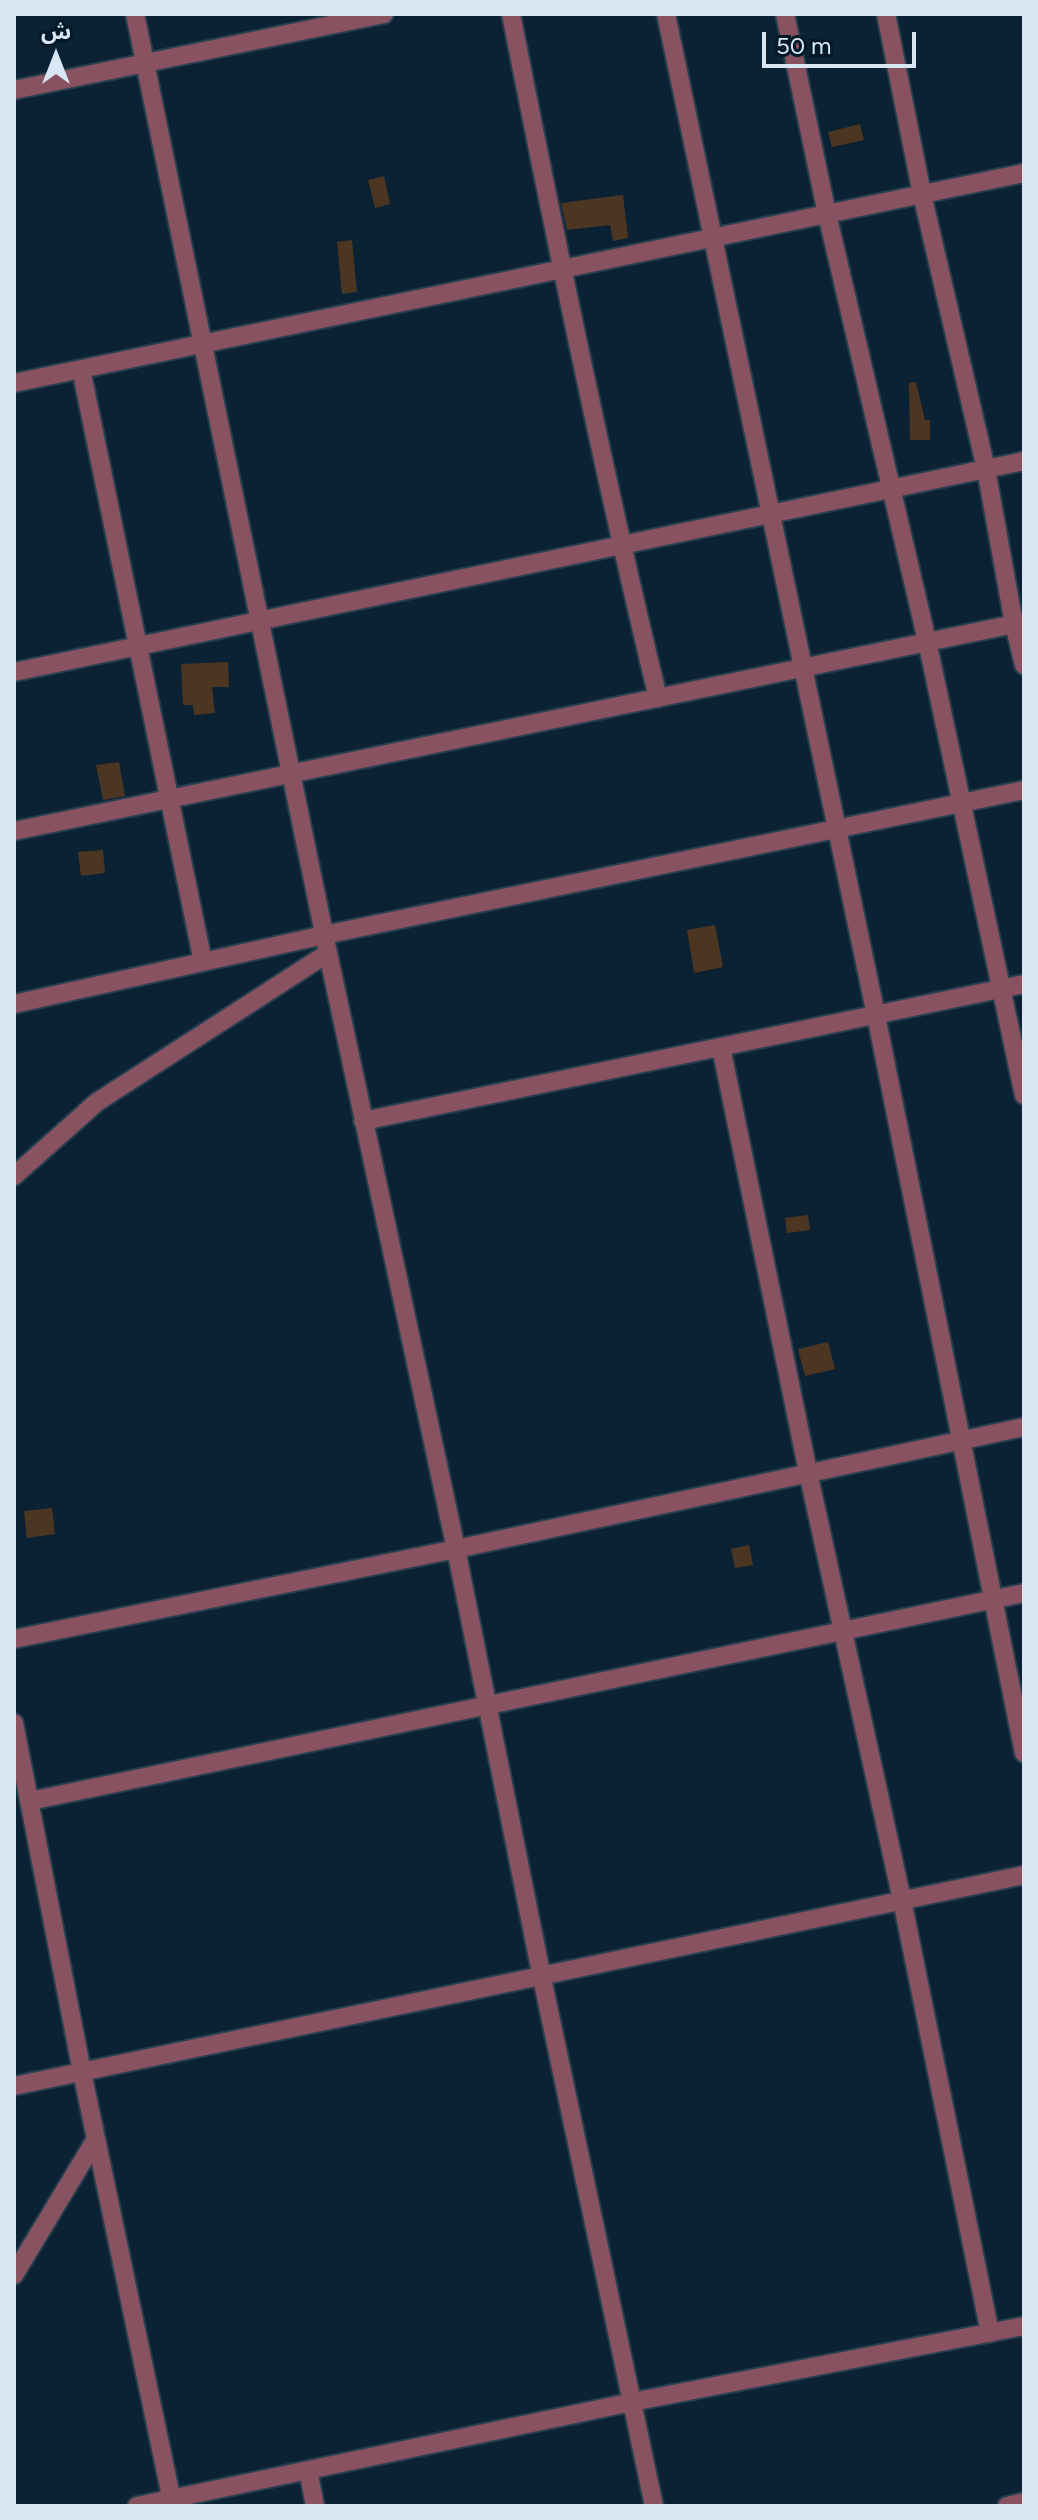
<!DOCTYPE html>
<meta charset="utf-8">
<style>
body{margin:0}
#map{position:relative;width:1038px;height:2520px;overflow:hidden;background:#0a2234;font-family:Figtree,"Noto Sans Arabic",sans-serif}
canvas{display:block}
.frame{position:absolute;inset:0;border:16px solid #d8e7f3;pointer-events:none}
.north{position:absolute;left:16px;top:16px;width:80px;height:80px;-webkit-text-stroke:6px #021929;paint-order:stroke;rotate:0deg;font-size:22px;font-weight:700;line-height:32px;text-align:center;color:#d8e7f3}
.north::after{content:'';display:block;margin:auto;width:28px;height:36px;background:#d8e7f3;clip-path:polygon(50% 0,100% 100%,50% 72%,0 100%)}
.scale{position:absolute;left:762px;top:32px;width:154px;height:36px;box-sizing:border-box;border:4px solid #d8e7f3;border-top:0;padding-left:10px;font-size:24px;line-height:28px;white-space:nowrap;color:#d8e7f3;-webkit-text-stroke:6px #021929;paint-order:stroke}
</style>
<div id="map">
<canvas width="1038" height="2520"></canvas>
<div class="frame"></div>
<div class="north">ش</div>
<div class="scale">50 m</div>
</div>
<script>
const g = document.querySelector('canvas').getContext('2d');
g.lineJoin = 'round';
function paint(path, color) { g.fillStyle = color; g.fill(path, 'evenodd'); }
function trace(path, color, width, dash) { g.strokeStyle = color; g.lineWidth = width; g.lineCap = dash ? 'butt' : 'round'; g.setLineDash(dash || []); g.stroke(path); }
const building = new Path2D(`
 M860 124 864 140 832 147 828 132Z
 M384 176 390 204 375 208 368 180Z
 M623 195 628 238 613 241 610 225 567 230 561 203Z
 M352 240 357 292 342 294 337 242Z
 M916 382 925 420H930V440H910L909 383Z
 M228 662 229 687H212L215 713 194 715 193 705H183L181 664Z
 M119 762 125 796 103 800 96 765Z
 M103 850 105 873 81 876 78 852Z
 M715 925 723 967 694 973 687 930Z
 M808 1215 810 1230 787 1233 785 1218Z
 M828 1342 835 1369 805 1376 798 1349Z
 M52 1508 55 1534 27 1538 24 1511Z
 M749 1545 753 1565 735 1568 731 1549Z`);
const street = new Path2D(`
 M135 14 328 953 456 1549 542 1978 654 2506
 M511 14C556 243 603 471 658 698
 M666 14 876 1015 1024 1753
 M785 14 827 214 927 641 1024 1095
 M886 14 922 194 986 469 1014 624 1024 665
 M14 90 384 14
 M81 369 203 962
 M14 383 1024 173
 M14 672 1024 461
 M14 831 1024 622
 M14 1004 324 935 1024 790
 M721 1047 808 1472 902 1900 990 2333
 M363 1121 1024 984
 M14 1176 97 1102 328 953
 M14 1639 456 1549 1024 1427
 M14 1723 82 2072 173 2506
 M30 1801 1024 1593
 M14 2086 1024 1875
 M14 2275 96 2139
 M308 2470 315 2506
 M137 2506 632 2402 1024 2326
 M1007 2506 1024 2502`);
paint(building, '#4c3622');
trace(street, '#273e4f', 22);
trace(street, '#895260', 18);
</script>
